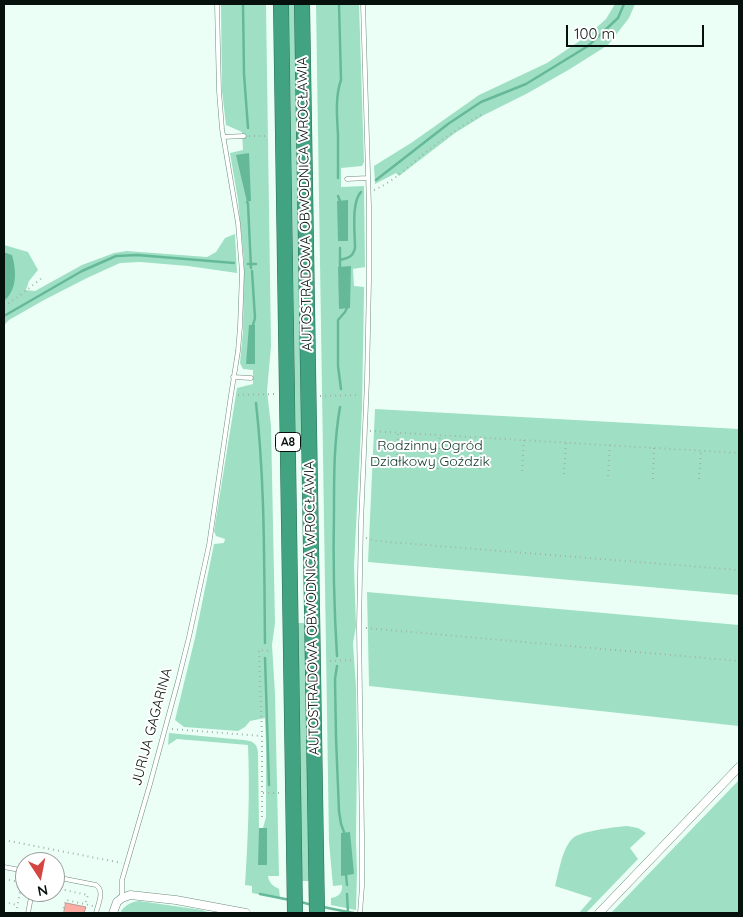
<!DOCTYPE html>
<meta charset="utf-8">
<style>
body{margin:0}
#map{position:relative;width:743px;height:917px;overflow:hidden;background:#ebfff6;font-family:Quicksand,sans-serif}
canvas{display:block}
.frame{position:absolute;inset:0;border:5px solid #06110d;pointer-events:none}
.north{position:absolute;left:15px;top:852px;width:50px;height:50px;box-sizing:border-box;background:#fff;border:1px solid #9ba09e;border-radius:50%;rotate:169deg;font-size:14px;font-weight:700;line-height:20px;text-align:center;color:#06110d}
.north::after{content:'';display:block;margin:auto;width:18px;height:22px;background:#d4463f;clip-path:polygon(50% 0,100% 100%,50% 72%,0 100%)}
.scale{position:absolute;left:566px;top:25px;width:138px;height:22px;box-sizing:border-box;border:2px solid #06110d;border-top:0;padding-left:6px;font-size:15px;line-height:18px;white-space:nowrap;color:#06110d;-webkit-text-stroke:4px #fff;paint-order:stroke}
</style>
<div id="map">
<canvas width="743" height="917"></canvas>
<div class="frame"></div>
<div class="north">N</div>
<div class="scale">100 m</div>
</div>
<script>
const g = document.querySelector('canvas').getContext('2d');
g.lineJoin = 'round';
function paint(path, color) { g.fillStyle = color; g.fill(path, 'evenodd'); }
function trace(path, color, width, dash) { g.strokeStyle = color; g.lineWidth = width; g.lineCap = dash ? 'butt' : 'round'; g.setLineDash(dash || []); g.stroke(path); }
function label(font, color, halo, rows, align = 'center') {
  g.font = font + ' Quicksand,sans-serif'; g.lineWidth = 4; g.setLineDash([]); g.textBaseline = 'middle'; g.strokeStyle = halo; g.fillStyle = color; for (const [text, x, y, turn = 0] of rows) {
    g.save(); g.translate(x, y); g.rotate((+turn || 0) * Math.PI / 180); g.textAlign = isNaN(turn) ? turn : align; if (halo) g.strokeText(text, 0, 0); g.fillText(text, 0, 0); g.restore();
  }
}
const green = new Path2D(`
 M221 4H266L271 346 267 391 271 426 275 623 272 645 275 694 279 876H268C269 883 273 886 279 889L280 898 252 893V886L245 885C248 839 250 792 248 745L177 739 168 745 169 733 244 740C252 741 257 743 258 752L259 828H263L266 817V744L265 718 250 721 245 727 238 731 184 727 175 720 195 638 214 544 224 543 225 539 216 536 214 531 237 388 253 384V370L243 369 240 363 243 331 244 261 238 200 230 153 243 150 242 132 226 125 222 91Z
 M289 4H295L302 450H296Z
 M316 4H359L364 162 362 166 341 168V187L364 186 365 267 353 269 354 286 364 287V292L362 409 354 566 356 626 353 643 356 687 357 750 356 842 357 872 356 910 331 905V898C338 897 343 893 342 885L333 886 329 842Z
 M615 4H635L629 18 608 45 570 69 528 93 484 115 455 133 399 176 396 173 375 184 374 166 411 143 479 95 547 63 587 36 606 19Z
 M235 234 237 273 188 266 140 262 120 263 87 278 44 300 9 320 4 325V299L5 300 12 255 4 252V245L28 252 38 270 29 281 26 290 35 291 82 265 114 253 127 251 207 257 216 252 225 238Z
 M375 409 739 429V595L368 562Z
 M367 592 739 625V726L369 686Z
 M298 623H305L309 881H302Z
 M739 780V913H611Z
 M627 826 638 828 646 833 630 848 638 859 586 913H579L592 898 555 886C559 872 562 848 573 838 581 831 615 827 627 826Z
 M139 901 202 910 210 913H120C124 906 130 902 139 901Z`);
const water = new Path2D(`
 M249 153 251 201 247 202 236 155Z
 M348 200V241H338L337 201Z
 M4 252 12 255C16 269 18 288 5 300L4 299Z
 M351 266 350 308 339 309 338 267Z
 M249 325H255V364H246Z
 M259 828H267V865H258Z
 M350 832 354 874 341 876V833Z`);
const stream = new Path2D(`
 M243 4 244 74 248 128
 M338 178C338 164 338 149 338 135 337 117 335 97 341 80L339 4
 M376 180 448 124 481 102 526 84 588 46 618 18 624 4
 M338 196 340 201
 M247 202 248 204 251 268
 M340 260C348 258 353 257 355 248 355 234 351 202 361 192
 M248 264H256
 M340 267V248
 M252 271 255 318 253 325
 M4 316 82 271 116 256 137 255 234 263
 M341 389 338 366V320L345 312 347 308
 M256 403C265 483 264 563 265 643
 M337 656C334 608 333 559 334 510 334 476 334 441 340 407
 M265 658 269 785
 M337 666 335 679 336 738 339 811 341 824 344 832
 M346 875 347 885
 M260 894 290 900
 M347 894 348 912 354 913
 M301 902 312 905
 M323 907 348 912`);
const building = new Path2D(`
 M66 903 86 907 84 913H64Z`);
const path = new Path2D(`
 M249 136H269
 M374 190C395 181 412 163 430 149 446 136 464 125 482 114
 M4 306 18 297 43 277
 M238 395 274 394
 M320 396 360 395
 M370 431 739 453
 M397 465 398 433
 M438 469 440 435
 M480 469 482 438
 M522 471 524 440
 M564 474 566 443
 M608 476 610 445
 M653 479 654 448
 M699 479 701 451
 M366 538 376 541 739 570
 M366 628 739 661
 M330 661 355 660
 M172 729 262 736
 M263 793H279
 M262 817V736L259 650 272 651
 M4 840 122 863
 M4 879 25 883
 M55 888 88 895 85 904
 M4 902 17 905
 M16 913 22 882
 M62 913 66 900 93 906`);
const lane = new Path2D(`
 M223 137 244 136
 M347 179 367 178
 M233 377 251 378
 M4 867 25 871
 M55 877 96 885C105 891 98 904 96 913
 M122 898V880L150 784 178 681 189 637 209 545 231 395 238 351 240 327 242 272 238 223 222 129 219 91 217 4
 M28 913 32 892
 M360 913 362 886V836L359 627 361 523 367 380 369 280V207L363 4`);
const street = new Path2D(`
 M113 913 117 902 122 898 130 895 176 900 246 913
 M599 913 739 767`);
const highway = new Path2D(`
 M281 4 295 913
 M302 4 317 913`);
const shields = [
 [288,442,25]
];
const shieldNames = [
 ["A8",288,442]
];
const streetNames = [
 ["AUTOSTRADOWA OBWODNICA WROCŁAWIA",305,204,-91],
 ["AUTOSTRADOWA OBWODNICA WROCŁAWIA",312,608,-91],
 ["JURIJA GAGARINA",152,727,-75]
];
const parkNames = [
 ["Rodzinny Ogród",430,446],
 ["Działkowy Goździk",430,462]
];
paint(green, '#9fe0c5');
paint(water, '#65b999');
trace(stream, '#65b999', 2.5);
paint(building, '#feada4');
trace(building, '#b99893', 1);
trace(lane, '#6e8d7f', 5);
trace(street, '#6e8d7f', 9);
trace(highway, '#2c7058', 16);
trace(path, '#a2b3ab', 2, [1, 4]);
trace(lane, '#fff', 4);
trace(street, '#fff', 8);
trace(highway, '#41a381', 15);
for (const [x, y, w] of shields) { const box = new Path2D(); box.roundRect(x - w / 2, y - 9.5, w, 19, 4); g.fillStyle = '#fff'; g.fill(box); trace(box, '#06110d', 1); }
label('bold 12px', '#06110d', null, shieldNames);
label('14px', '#06110d', '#fff', streetNames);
label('14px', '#103729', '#fff', parkNames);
</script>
